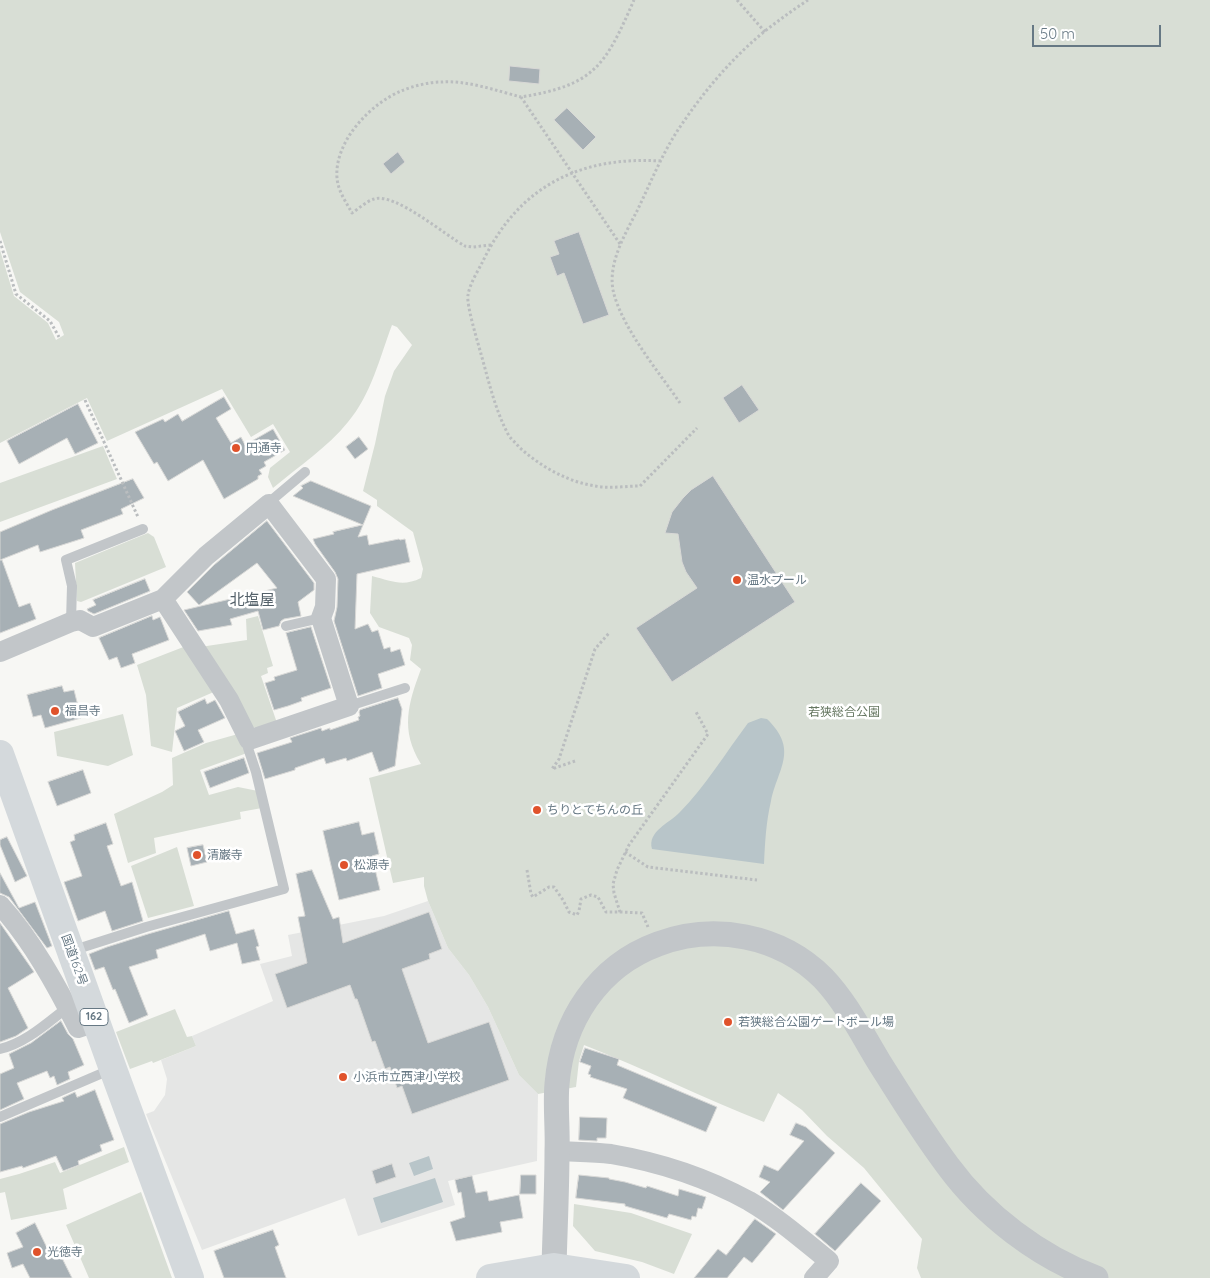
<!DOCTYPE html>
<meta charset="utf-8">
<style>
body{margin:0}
#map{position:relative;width:1210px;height:1278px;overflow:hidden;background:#f7f7f4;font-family:Quicksand,sans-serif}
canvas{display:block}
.scale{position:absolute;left:1032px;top:25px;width:129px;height:22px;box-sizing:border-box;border:2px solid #667884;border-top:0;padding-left:6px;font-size:15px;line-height:18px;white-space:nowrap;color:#667884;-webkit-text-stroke:4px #fff;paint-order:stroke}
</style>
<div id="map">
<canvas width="1210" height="1278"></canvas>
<div class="scale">50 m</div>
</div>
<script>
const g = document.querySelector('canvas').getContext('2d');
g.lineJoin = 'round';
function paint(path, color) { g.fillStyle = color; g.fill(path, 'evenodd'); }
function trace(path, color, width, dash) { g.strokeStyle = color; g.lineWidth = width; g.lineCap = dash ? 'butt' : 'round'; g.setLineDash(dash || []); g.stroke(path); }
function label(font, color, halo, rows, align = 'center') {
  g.font = font + ' Quicksand,"Noto Sans JP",sans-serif'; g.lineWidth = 5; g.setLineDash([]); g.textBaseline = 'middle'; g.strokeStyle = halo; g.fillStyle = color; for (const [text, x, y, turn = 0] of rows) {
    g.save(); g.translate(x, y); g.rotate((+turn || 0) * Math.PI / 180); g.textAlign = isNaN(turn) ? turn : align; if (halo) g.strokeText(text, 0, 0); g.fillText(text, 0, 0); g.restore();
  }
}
const built = new Path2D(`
 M428 901 448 948 469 975 488 1007 519 1075 538 1094 537 1161 448 1181 455 1205 358 1236 345 1198 202 1250 146 1114 154 1111 165 1095 167 1079 161 1060 196 1046 192 1036 273 1001 260 964 292 956 288 935 384 916Z`);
const green = new Path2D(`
 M0 0H1210V1278H921L917 1268 922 1239 864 1168 827 1136 802 1110 778 1093 764 1122C703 1098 645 1069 584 1045L579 1061 576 1087 538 1094 519 1075 488 1007 469 975 448 948 428 901 424 886V877L393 883 369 778 421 764C400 730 408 704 421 669L410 660 412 645 409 638 379 627 370 613 372 576C391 581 403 587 421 578L423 569 413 532 377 506V500L363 491 375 444 385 396 394 371 412 345 397 327 392 325C380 357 371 395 348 422 328 447 298 467 273 488L268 477 270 468 290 452 273 424 251 437 222 389 107 441 87 398 0 443V250L14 296 48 323 56 340 64 335 59 322 20 292 0 232Z
 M103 446 117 479 0 522V483Z
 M148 533 154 537 166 567 81 602 77 601 75 563Z
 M258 616 273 666 267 668 268 673 261 676 277 723 259 729 249 726 200 647 247 640 246 619Z
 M186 646 216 691 177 708 172 752 151 746 146 695 137 665Z
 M123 714 133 755 108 766 57 756 54 732Z
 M238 734 247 753 200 770 209 795 238 787 258 791 262 808 240 812 241 819 154 838 156 853 128 863 114 814 162 792 173 785 172 758 206 743Z
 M177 847 194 906 148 918 131 866Z
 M175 1009 187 1037 192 1036 196 1046 153 1063 152 1061 130 1069 116 1032Z
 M124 1147 129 1162 63 1189 67 1209 11 1220 5 1192 0 1193V1179L19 1174 55 1162 60 1173Z
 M141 1192 172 1278H89L66 1225Z
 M574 1204 631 1213 692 1234 674 1274 642 1262 595 1251 573 1226Z`);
const water = new Path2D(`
 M761 718 767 719C799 750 778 768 771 801 766 822 765 843 764 864L652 849C647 831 670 823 680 812 704 788 727 751 748 723Z
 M429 1156 433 1169 414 1176 409 1163Z
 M435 1178 443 1202 381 1223 373 1198Z`);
const building = new Path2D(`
 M510 66 540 69 539 84 509 81Z
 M567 108 596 137 583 150 554 120Z
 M398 152 405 162 391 174 383 164Z
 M579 232 609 315 583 324 564 273 557 276 550 257 559 254 554 241Z
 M742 385 759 410 739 423 723 398Z
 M224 397 231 409 216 418 231 443 241 437 245 445 273 429 285 450 264 462 266 466 259 470 262 474 258 476V479L224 499 203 460 168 481 157 462 154 464 135 432 163 419 165 422 178 414 182 421Z
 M78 404 98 443 75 454 67 438 19 464 7 441Z
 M359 437 368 449 355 459 346 447Z
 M713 476 795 602 672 682 636 628 697 588 686 572 682 562 678 534 665 533 672 512 683 498 691 490Z
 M133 479 144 498 121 509 123 514 81 530 84 538 40 552 38 545 0 560V532L52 510Z
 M311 481 371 506 363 525 293 496 303 488 301 486Z
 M267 521 314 583V590L298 602 301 616 284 619 281 621 279 626 263 630 258 611 230 619 232 625 198 631 184 610 277 588 257 563 199 605 187 592 214 565Z
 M363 525 358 537 367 535 369 545 399 539 400 540 405 539 410 562 357 574 355 629 368 624 372 632 378 630 384 649 390 647 391 652 400 649 405 665 378 674 382 688 358 696 334 621 337 607 338 579 335 572 315 544 313 539 334 534 333 532Z
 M0 560H2L19 607 30 603 36 619 0 633Z
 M145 579 150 591 94 614 88 611 87 609 96 605 93 600Z
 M152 616 153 620 160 617 169 640 132 654 135 663 121 668 117 657 109 660 99 638Z
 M311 627 331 688 301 698 302 701 288 706 274 710 265 683 275 680 274 677 297 670 286 633Z
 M62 686 64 692 74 690 81 718 45 728 41 715 33 717 27 695Z
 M398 698 402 709 395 766 379 772 372 752 347 761 346 758 326 764 324 758 295 768V770L265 779 257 753 292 742 290 738 321 728 322 731 330 728V730L359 720 358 717 360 716 359 712 360 710Z
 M205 699 207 704 215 700 225 718 198 730 204 742 184 751 175 731 185 726 178 712Z
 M244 758 249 773 210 788 204 772Z
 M83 770 91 793 57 806 48 782Z
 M359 822 362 835 374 832 379 854 372 856 380 890 339 900 323 831Z
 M106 823 113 844 107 846 121 886 132 882 143 921 112 931 105 911 78 921 64 882 82 876 70 842 75 840 74 835Z
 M7 837 27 876 15 882 0 845V840Z
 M203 845 207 862 191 866 187 848Z
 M312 870 333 919 339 917 343 943 429 912 442 949 429 954 430 959 402 969 428 1043 489 1022 509 1080 412 1114 402 1086 397 1088 390 1067 385 1069 375 1041 372 1042 357 999H355L350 985 287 1008 275 974 307 963 298 917 305 916 296 874Z
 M0 873 19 908 35 902 52 946 47 948 9 897 0 893Z
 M229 911 236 934 254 929 259 946 256 947 260 960 242 964 237 943 210 951 205 934 156 950 158 958 129 967 148 1015 129 1023 115 989 113 990 104 967 95 970 89 954 107 947 148 934Z
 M0 923 34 972 8 988 28 1028 16 1036 0 1042Z
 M61 1021 68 1034 73 1039 84 1065 68 1072 70 1079 57 1085 54 1076 50 1078 47 1071 17 1083 24 1099 0 1110V1074L14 1068 9 1054 31 1043Z
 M585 1048 619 1059 617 1065 717 1107 706 1132 623 1098 627 1089 590 1077 591 1075 588 1074 591 1066 580 1062Z
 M95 1090 114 1140 100 1145 102 1151 78 1161 79 1165 63 1171 56 1156 23 1168 22 1166 0 1172V1124L29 1112 64 1101 62 1098 75 1092 77 1097Z
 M580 1117 607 1118 606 1138H597V1141L579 1140Z
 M796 1123 806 1127 835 1153 783 1210 760 1192 770 1182 759 1177 764 1165 778 1171 804 1141 790 1135Z
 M392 1164 396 1177 376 1184 372 1171Z
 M521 1175H536V1194H520Z
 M579 1175 609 1178V1179L625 1182 646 1188 647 1186 678 1196 679 1189 706 1197 702 1209 698 1208 696 1217 692 1216 691 1220 669 1214 667 1218 625 1206V1204L576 1198Z
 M472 1176 476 1193 487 1191 489 1201 519 1195 523 1218 500 1222 502 1232 456 1241 450 1222 465 1217 461 1192 458 1193 455 1180Z
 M861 1183 881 1201 835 1251 815 1234Z
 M755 1219 776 1234 752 1263 744 1257 727 1278H694L718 1249 726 1255Z
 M35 1223 50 1254 58 1250 72 1278H30L23 1264 12 1268 7 1253 23 1247 16 1233Z
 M273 1230 279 1245 275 1247 286 1278H224L214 1251Z`);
const path = new Path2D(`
 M737 0 765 32
 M661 161C580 156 519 186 483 261 478 271 470 283 468 295 466 304 478 343 481 354 489 382 495 410 509 436 512 440 516 443 519 447 542 468 571 484 603 487 615 488 628 486 640 486L697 428
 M0 241 16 294 50 321 59 337
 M620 244 521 97C595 85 605 66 634 0
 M491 245 473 247 465 246C446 236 395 192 374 199 367 201 358 209 352 213 346 202 338 191 337 178 334 142 370 104 401 91 413 86 429 82 442 82 466 80 498 91 521 97
 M85 400 138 517
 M680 403C659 372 621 327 613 290 608 263 625 234 637 211 651 182 663 151 682 124 705 90 733 57 765 31 779 20 793 10 808 0
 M575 761 552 769 559 759 595 649 610 632
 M625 852 648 867 757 880
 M527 870 531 894 533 897 549 887H554L563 900 569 912 577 915 579 911 581 899 591 895 598 897 606 912H620L614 893 613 884 617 870 629 845 708 734 695 710
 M620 912 642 913 648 927`);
const service = new Path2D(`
 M269 504 273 499 305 472
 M71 622 72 586 66 560 143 529
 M286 626 321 618
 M349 706 405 688
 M71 951 146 927 284 889 256 772 248 748 249 740
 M0 1049C26 1043 47 1023 68 1007
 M0 1117 112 1069`);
const minor = new Path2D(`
 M0 652 71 622 80 620 93 627 163 599 206 556 269 504 326 579 325 607 321 618 349 706 249 740 229 700 163 599
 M0 905C32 941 56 984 78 1028L96 1022
 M557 1151C575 1152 594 1152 611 1154 658 1162 707 1178 749 1201 778 1218 803 1240 829 1261L814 1278`);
const tertiary = new Path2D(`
 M554 1267C555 1228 557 1190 557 1151 558 1129 555 1106 557 1084 562 1021 598 966 658 944 714 923 780 935 823 978 846 1002 862 1034 879 1062 901 1097 923 1133 948 1166 984 1215 1039 1257 1096 1278`);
const secondary = new Path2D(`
 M490 1278 554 1267 626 1278`);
const trunk = new Path2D(`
 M0 754 113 1069 190 1278`);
const markers = [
 [236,448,5,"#e0522b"],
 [737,580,5,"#e0522b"],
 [55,711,5,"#e0522b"],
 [537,810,5,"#e0522b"],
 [197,855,5,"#e0522b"],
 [344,865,5,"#e0522b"],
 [728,1022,5,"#e0522b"],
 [343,1077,5,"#e0522b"],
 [37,1252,5,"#e0522b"]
];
const shields = [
 [94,1017,28]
];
const shieldNames = [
 ["162",94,1017]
];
const poiNames = [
 ["円通寺",246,448],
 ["温水プール",747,580],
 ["福昌寺",65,711],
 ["ちりとてちんの丘",547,810],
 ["清巌寺",207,855],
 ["松源寺",354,865],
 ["若狭総合公園ゲートボール場",738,1022],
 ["小浜市立西津小学校",353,1077],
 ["光徳寺",47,1252]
];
const parkNames = [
 ["若狭総合公園",844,712]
];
const streetNames = [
 ["国道162号",74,960,70]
];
const quarterNames = [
 ["北塩屋",252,600]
];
paint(built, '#e5e6e5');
paint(green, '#d8ded5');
paint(water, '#b8c5c9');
paint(building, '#a7b0b5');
trace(building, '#d8d8d6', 1);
trace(path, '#babdbf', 3, [2.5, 2.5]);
trace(service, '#c2c6c9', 10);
trace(minor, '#c2c6c9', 20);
trace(tertiary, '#c2c6c9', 25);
trace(secondary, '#d4d9dc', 28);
trace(trunk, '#d4d9dc', 28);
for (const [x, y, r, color] of markers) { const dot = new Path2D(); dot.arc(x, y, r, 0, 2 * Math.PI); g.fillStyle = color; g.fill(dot); trace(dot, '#fff', 2); }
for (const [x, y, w] of shields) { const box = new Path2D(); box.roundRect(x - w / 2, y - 8.5, w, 17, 4); g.fillStyle = '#fff'; g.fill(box); trace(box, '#667884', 1); }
label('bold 11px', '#667884', null, shieldNames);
label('12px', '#667884', '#fff', poiNames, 'left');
label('12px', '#667761', '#fff', parkNames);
label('12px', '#667884', '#fff', streetNames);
label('15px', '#54616a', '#fff', quarterNames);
</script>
